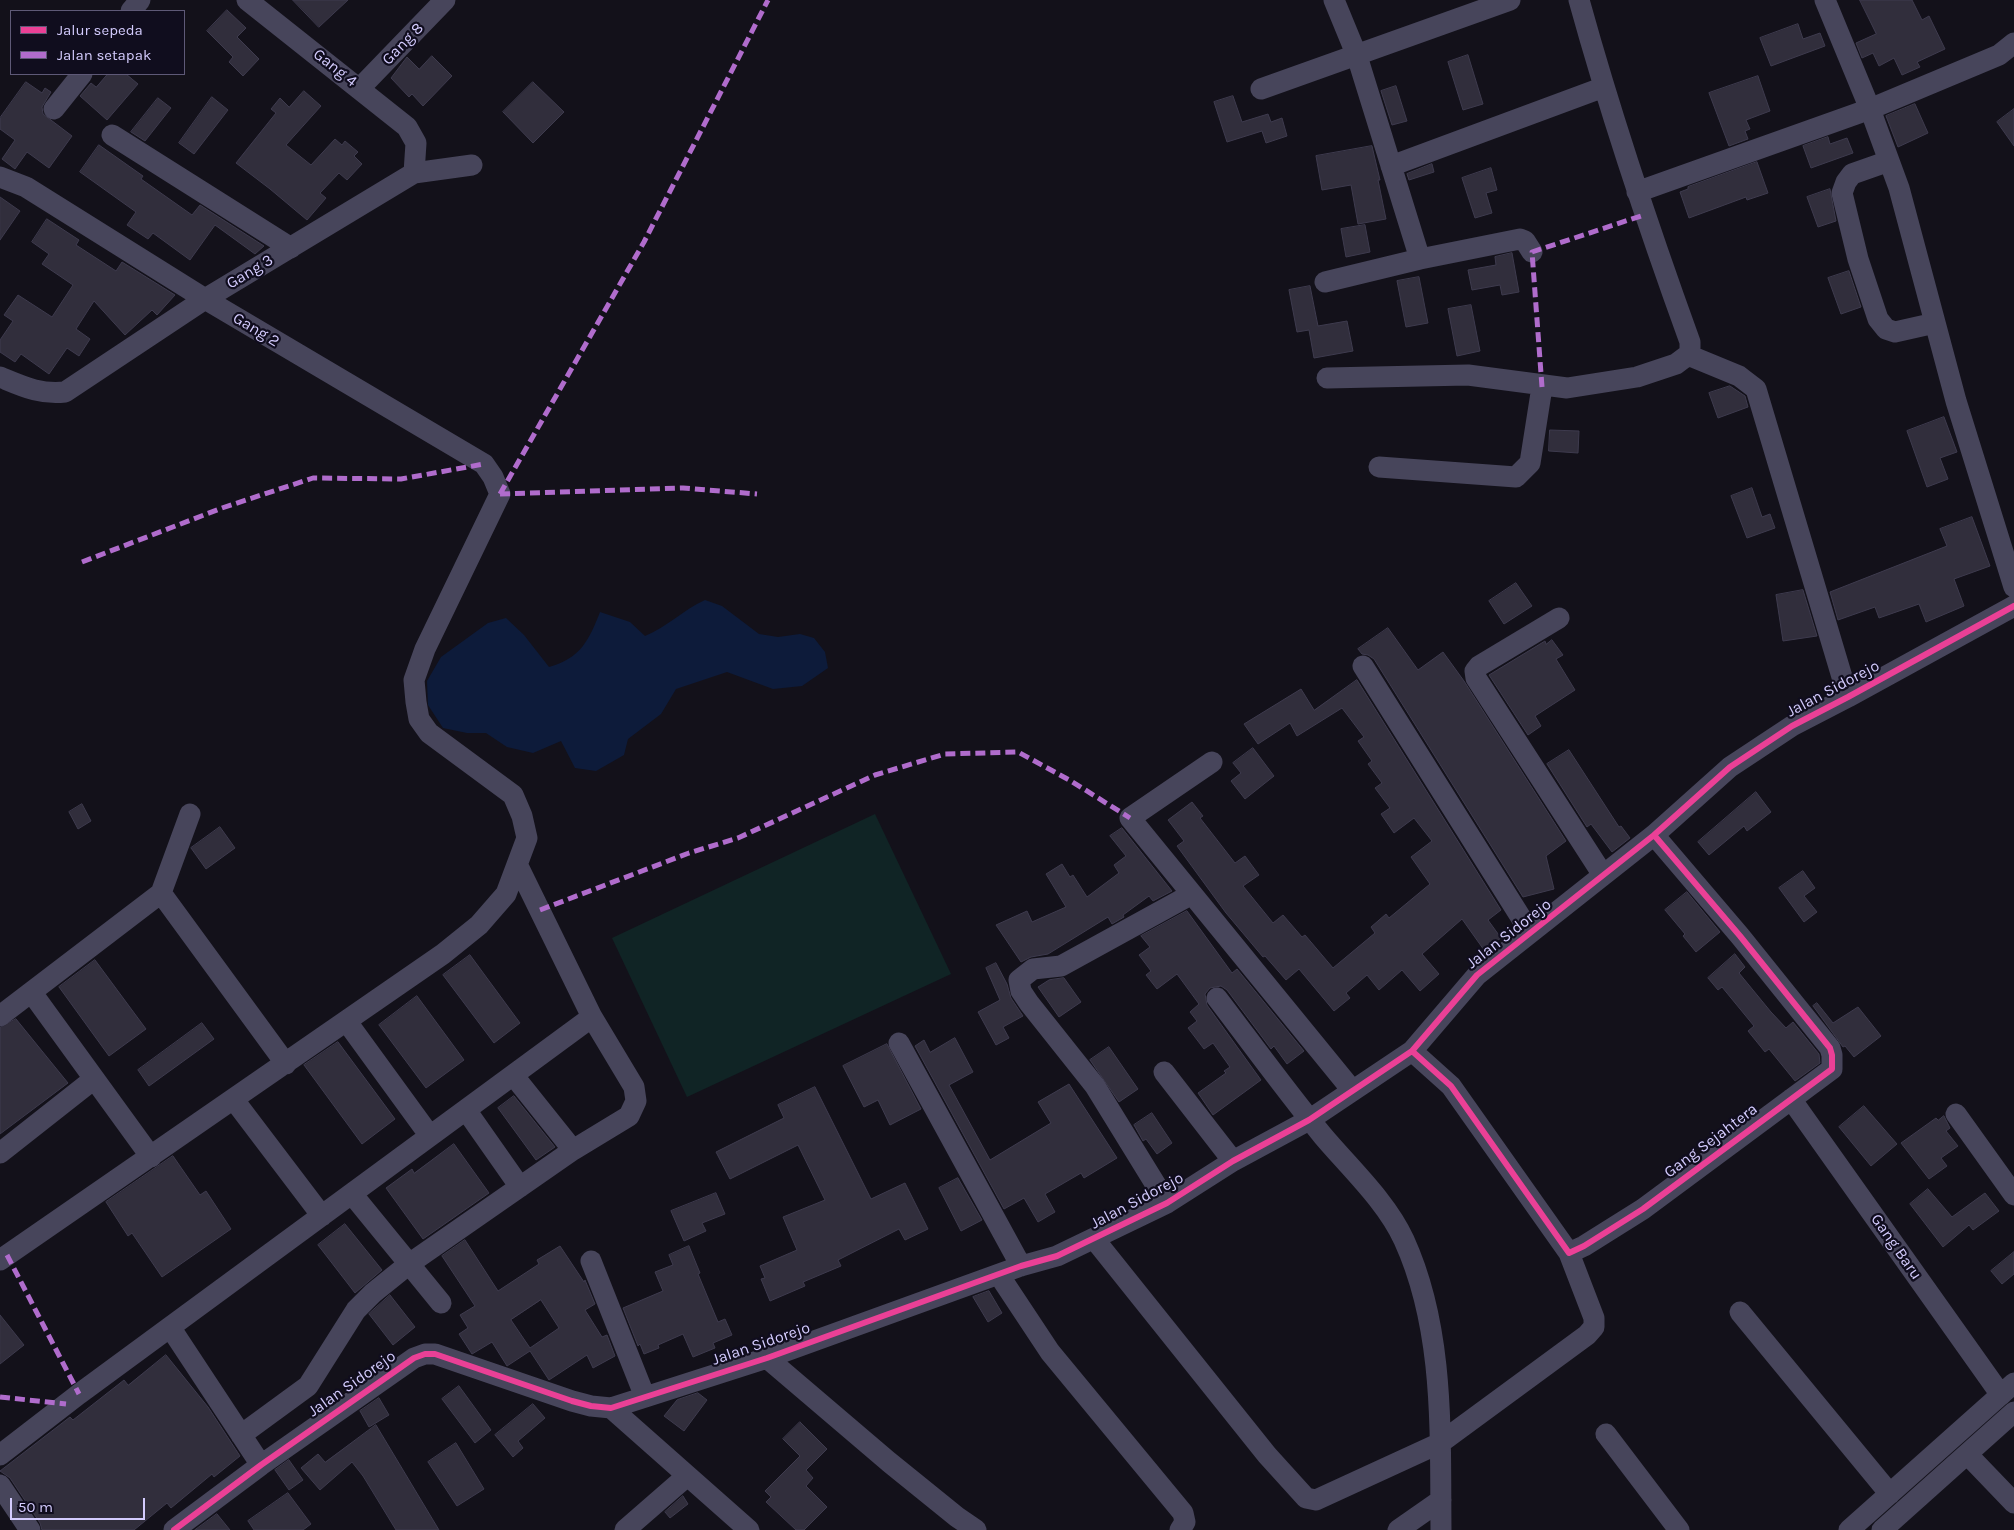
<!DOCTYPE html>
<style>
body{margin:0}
#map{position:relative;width:2014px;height:1530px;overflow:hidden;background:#13111a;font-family:Karla,sans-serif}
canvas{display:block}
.legend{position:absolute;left:10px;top:10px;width:175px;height:65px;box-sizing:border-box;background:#100d1e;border:1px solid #5e5977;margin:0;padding:6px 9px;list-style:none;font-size:15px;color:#d3cbfd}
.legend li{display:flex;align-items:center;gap:10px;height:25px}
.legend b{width:25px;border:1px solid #5e5977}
.scale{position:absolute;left:10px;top:1498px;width:135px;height:22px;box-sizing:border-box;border:2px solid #d3cbfd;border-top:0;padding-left:6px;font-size:15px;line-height:18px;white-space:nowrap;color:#d3cbfd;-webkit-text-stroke:4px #100d1e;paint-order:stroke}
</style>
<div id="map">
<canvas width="2014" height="1530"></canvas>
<ul class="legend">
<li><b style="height:6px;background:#ea4096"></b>Jalur sepeda</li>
<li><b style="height:6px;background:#b06ccc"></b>Jalan setapak</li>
</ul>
<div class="scale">50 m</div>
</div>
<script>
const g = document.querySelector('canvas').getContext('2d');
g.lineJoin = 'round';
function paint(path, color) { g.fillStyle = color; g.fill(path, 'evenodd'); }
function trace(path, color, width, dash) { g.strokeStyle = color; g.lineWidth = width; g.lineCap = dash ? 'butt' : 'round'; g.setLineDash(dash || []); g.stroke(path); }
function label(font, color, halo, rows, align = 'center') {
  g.font = font + ' Karla,sans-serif'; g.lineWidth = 4.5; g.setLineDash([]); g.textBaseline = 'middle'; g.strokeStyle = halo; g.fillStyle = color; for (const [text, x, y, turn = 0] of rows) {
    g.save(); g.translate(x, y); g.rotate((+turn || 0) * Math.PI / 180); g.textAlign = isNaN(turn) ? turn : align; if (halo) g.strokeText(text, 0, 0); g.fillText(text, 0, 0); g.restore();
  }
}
const green = new Path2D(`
 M875 814 951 974 687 1097 612 938Z`);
const water = new Path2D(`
 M705 600 722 606 759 634 778 637 800 634 814 638 825 652 828 668 802 686 773 689 727 672 676 689 661 714 628 739 624 755 596 771 575 768 561 741 533 753 507 747 486 733H467L443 728 428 705 427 681 441 657 488 623 506 618 524 635 549 667C581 658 589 640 600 612L630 622 645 636C667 627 683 610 705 600Z`);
const building = new Path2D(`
 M293 0H348L319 27Z
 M1860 0H1912L1922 20 1929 16 1945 49 1917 62 1920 67 1902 75 1894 58 1879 66 1873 53 1862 58 1856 43 1876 34Z
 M227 10 246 28 237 37 259 59 243 76 229 62 233 57 207 31Z
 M1798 24 1803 39 1820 33 1825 46 1771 66 1760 38Z
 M1468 55 1483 104 1463 110 1448 62Z
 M432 56 452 76 423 106 412 94 409 97 391 78 407 57 419 69Z
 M108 74H126L138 84 107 120 80 96 91 83 96 87Z
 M1758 76 1770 111 1746 120 1750 129 1745 131 1748 139 1729 146 1709 93Z
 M26 82 42 93 45 88 51 92 42 107 43 114 72 136 49 168 27 152 15 169 2 159 15 140 0 129V118Z
 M533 82 564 112 533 143 503 112Z
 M1396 86 1407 121 1392 125 1381 91Z
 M304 91 321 106 286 145 311 165 335 139 342 145 345 141 358 152 354 156 362 164 347 180 339 173 320 193 326 198 307 220 270 189 236 163 276 113 271 109 280 98 289 107Z
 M1233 96 1242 122 1268 114 1271 122 1282 118 1287 136 1266 143 1262 131 1227 142 1214 102Z
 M212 97 228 110 194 154 179 143Z
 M158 98 171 108 145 141 131 132Z
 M1915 104 1928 133 1898 147 1886 116Z
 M2014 109V146L1997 122Z
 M1828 137 1830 144 1847 138 1853 153 1811 168 1803 146Z
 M99 145 143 176 141 179 192 215 200 205 264 246 255 254 215 225 190 260 153 233 148 239 127 225 136 212 80 172Z
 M1372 146 1380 180H1378L1386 219 1358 224 1351 185 1322 190 1316 156Z
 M1757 162 1768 193 1747 200 1746 197 1689 218 1680 192 1688 189V187Z
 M1432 164 1434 172 1409 180 1407 174Z
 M1491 168 1497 190 1486 193 1492 213 1475 218 1462 178Z
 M1830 189 1836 221 1818 227 1807 197Z
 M0 197 20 211 0 240Z
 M47 219 79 240 76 245 116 271 122 262 175 295 157 315 152 310 125 335 94 301 76 329 90 339 79 356 67 348 49 374 21 354 15 362 0 352V340L13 321 4 315 18 295 52 317 73 285 42 264 49 254 32 242Z
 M1365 225 1370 252 1346 257 1341 229Z
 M1512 253 1519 292 1502 295 1500 285 1472 290 1468 270 1496 265 1495 257Z
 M1849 271 1861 307 1841 314 1828 278Z
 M1419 277 1428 323 1406 327 1397 281Z
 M1310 286 1318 326 1347 321 1353 351 1314 358 1309 330 1297 332 1289 290Z
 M1471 305 1480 351 1457 356 1448 309Z
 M1730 386 1745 396 1748 407 1718 418 1709 393Z
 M1944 417 1957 452 1940 458 1948 479 1927 487 1907 431Z
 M1550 430 1579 431 1578 453 1549 451Z
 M1752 488 1762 517 1770 514 1775 528 1747 538 1731 496Z
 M1972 517 1990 566 1954 579 1964 606 1926 622 1919 604 1879 618 1875 607 1838 620 1830 592 1947 546 1940 529Z
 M1516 583 1532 606 1504 624 1489 601Z
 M1803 590 1817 636 1783 641 1776 595Z
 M1388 628 1418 670 1443 652 1464 681 1566 841 1546 856 1554 889 1523 897 1374 659 1368 655 1362 654 1358 649Z
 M1552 640 1563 655 1556 659 1575 690 1535 716 1541 726 1528 735 1489 675 1545 641 1546 644Z
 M1357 680 1501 910 1488 920 1501 938 1484 950 1462 919 1422 954 1439 974 1420 991 1402 970 1379 990 1367 975 1346 993 1350 998 1334 1011 1299 969 1286 980 1265 956 1263 957 1226 913 1177 846 1184 841 1168 820 1192 802 1203 816 1200 818 1235 863 1245 856 1259 875 1243 886 1273 923 1283 915 1302 937 1305 935 1333 968 1375 933 1371 927 1386 914 1389 918 1430 884 1411 857 1432 841 1414 818 1394 833 1381 814 1390 808 1375 788 1382 783 1368 764 1372 761 1358 741 1364 737 1342 708 1297 736 1290 723 1258 744 1244 724 1301 689 1314 710Z
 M1253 748 1274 776 1245 799 1231 781 1241 773 1233 763Z
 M1569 750 1619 827 1621 826 1630 838 1612 852 1591 824 1587 827 1547 764Z
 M1756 792 1771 812 1747 831 1744 826 1709 855 1698 842Z
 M82 804 91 821 78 829 69 812Z
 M220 827 235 848 206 869 191 848Z
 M1122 828 1172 891 1153 901 1149 896 1123 915 1124 917 1112 924 1108 917 1048 954 1031 957 1021 962 996 925 1027 911 1032 922 1066 907 1046 874 1062 864 1070 877 1073 875 1087 897 1119 873 1114 865 1126 856 1110 836Z
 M1803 871 1815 888 1804 896 1817 912 1804 922 1779 888Z
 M1687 892 1720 932 1696 952 1683 936 1685 934 1665 910Z
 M1187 911 1232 973 1237 969 1304 1051 1287 1064 1274 1046 1271 1049 1227 990 1221 986 1210 988 1205 994 1207 1005 1261 1080 1213 1115 1198 1093 1226 1073 1224 1071 1230 1067 1213 1043 1204 1049 1188 1028 1197 1021 1190 1012 1199 1004 1177 974 1157 989 1146 975 1151 971 1139 955 1150 947 1141 936Z
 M1735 954 1745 967 1739 973 1771 1012 1786 1028 1793 1022 1819 1054 1820 1063 1795 1081 1769 1049 1765 1052 1748 1031 1754 1026 1722 987 1718 990 1708 978Z
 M470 955 520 1023 494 1043 443 975Z
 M95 960 146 1029 109 1056 59 987Z
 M996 963 1007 984 1011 998 1023 1016 1003 1027 1009 1038 996 1045 978 1012 1000 1000 986 968Z
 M1064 978 1081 1002 1059 1017 1038 987 1049 980Z
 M417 996 464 1060 426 1088 379 1025Z
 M1817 1003 1833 1023 1858 1007 1881 1036 1854 1057 1845 1046 1843 1047 1813 1006Z
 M16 1019 68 1083 0 1134V1028Z
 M202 1023 214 1039 149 1086 138 1070Z
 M955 1038 973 1072 949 1085 990 1160 1051 1123 1038 1102 1069 1084 1117 1158 1084 1178 1081 1173 1045 1194 1055 1212 1038 1222 1024 1198 1004 1209 915 1046 924 1040 930 1052Z
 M338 1042 395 1119 362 1144 304 1065Z
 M887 1044 921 1109 890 1125 878 1100 864 1107 843 1066Z
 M1109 1047 1138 1089 1119 1102 1090 1060Z
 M815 1087 871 1199 905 1183 928 1229 905 1240 899 1229 838 1260 841 1266 803 1282 805 1286 770 1301 761 1279 765 1278 760 1266 797 1250 783 1217 825 1200 798 1145 730 1179 716 1152 784 1118 778 1105Z
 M514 1096 555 1147 536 1160 498 1108Z
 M1864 1106 1897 1144 1871 1166 1839 1127Z
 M1152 1113 1172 1143 1157 1154 1146 1139 1143 1141 1134 1125Z
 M1944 1116 1950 1128 1946 1131 1958 1146 1941 1158 1947 1166 1929 1179 1901 1143 1936 1118 1938 1120Z
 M454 1144 489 1193 423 1239 386 1188 412 1169 414 1173Z
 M173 1156 200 1195 206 1191 231 1229 162 1277 132 1233 128 1236 106 1202Z
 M958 1178 982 1220 961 1231 939 1188Z
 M1928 1189 1952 1217 1985 1193 1999 1211 1973 1230 1969 1225 1943 1247 1910 1204Z
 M716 1193 725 1214 702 1223 706 1231 684 1241 671 1211Z
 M345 1224 382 1270 355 1293 318 1245Z
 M465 1240 498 1291 539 1264 537 1260 560 1246 584 1282 585 1280 595 1304 585 1310 602 1337 607 1335 615 1356 593 1368 587 1355 549 1380 530 1351 507 1366 492 1342 472 1354 459 1334 468 1328 460 1315 475 1306 442 1256ZM541 1300 559 1328 530 1348 511 1320Z
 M689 1246 700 1273 698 1274 718 1322 725 1319 732 1335 713 1343 715 1348 693 1357 683 1334 658 1345 659 1348 644 1354 640 1344 638 1346 623 1308 663 1291 655 1272 673 1265 669 1255Z
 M2014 1252V1274L2002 1284 1991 1271Z
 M989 1291 1002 1313 988 1322 973 1297Z
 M390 1295 415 1327 393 1345 369 1314Z
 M0 1315 24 1345 0 1364Z
 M166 1355 208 1407 240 1456 214 1477 212 1474 171 1508 167 1503 134 1530H42L40 1523 10 1478 0 1471 70 1417 73 1420 124 1380 128 1385Z
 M459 1386 491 1430 475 1443 442 1399Z
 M698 1393 707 1400 684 1431 664 1416 677 1400Z
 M379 1398 389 1415 369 1427 360 1411Z
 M533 1404 545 1418 518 1441 523 1448 513 1457 495 1435Z
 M800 1422 827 1449 806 1470 813 1478 806 1486 827 1507 804 1530H796L766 1502 771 1497 765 1491 800 1456 783 1439Z
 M376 1425 439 1530H396L363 1476 352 1462 320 1490 301 1468 318 1454 325 1462Z
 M456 1443 484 1489 457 1506 428 1462Z
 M289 1460 303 1480 289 1490 275 1470Z
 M288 1493 311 1524 303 1530H254L248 1521Z
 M683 1496 688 1504 670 1518 665 1512Z
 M217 1514 230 1530H195Z`);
const minor = new Path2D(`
 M1334 0 1357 56 1420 259
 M1825 0 1870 109 1899 188 1956 401 2014 587
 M131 11 140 0
 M360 88 445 0
 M1261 89 1510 0
 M54 109 82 74
 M112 135 291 248
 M1889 161 1852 174 1846 182 1842 193 1858 259 1878 319 1886 329 1895 332 1935 323
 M1391 166 1604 87
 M414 173 472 165
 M0 177 26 187 205 299 484 464 493 477 500 494 425 649 414 680 416 702 419 719 429 733 513 795 522 816 527 838 506 894 479 925 443 954 0 1260
 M1637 192 1870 109 1999 55 2014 43
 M1325 282 1420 259 1520 239 1525 241 1532 252
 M1688 355 1739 376 1756 389 1848 697
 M0 377C22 386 40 395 65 392L205 299 414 173 416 143 407 127 247 0
 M1327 378 1468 375 1567 388 1637 377 1676 364 1688 355 1690 350V342C1649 229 1611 116 1579 0
 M1379 467 1516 477 1530 463 1542 387
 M1559 618 1479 666 1475 671 1476 678 1603 875
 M1363 666 1530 932
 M1212 762 1130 818 1352 1090
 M161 893 190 814
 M32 993 151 1157
 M1217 998C1252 1044 1286 1091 1323 1136 1350 1168 1386 1201 1404 1240 1445 1330 1440 1433 1441 1530
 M0 1016 161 893 286 1064
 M347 1022 430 1136
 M899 1043 1021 1266
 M1412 1051 1451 1086 1569 1253 1584 1246 1643 1209 1832 1069V1055L1830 1048 1740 936 1654 835
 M1164 1072 1233 1161
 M513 1075 573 1150
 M1791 1099 2001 1395
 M234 1100 322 1216
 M466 1110 520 1187
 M1956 1114 2014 1195
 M0 1153 94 1079
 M352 1194 441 1303
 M1167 1203 1095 1086 1029 1003 1021 991 1019 980 1033 969 1061 966 1192 894
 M1095 1240 1267 1455 1306 1498 1316 1500 1440 1443 1587 1335 1594 1327V1318L1569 1253
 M591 1261 645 1397
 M999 1275 1050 1352 1183 1513 1185 1522 1180 1530
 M1740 1312 1890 1494
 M170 1327 261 1465
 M767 1358 889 1462 957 1517 976 1530
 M611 1408 749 1530
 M1606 1434 1679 1530
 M241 1435 308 1386 356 1310 373 1293 409 1264 573 1150 629 1116 636 1101 634 1087 592 1017 518 866
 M1967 1454 2014 1503
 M0 1455 79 1394 592 1017
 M0 1485 30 1530
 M174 1530 261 1465 414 1358 425 1354H435L572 1401 591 1406 611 1408 767 1358 1021 1266 1057 1256 1167 1203 1233 1161 1309 1120 1412 1051 1477 975 1654 835 1730 767 1792 726 1848 697 2014 606
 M625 1530 687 1476
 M1398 1530 1441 1500
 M1849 1530 2014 1383
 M1882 1530 2014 1412`);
const quiet = new Path2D(`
 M1542 387 1532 252 1644 215
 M500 494 644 242 768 0
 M500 494 683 488 757 494
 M82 562 222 508 313 478 401 479 484 464
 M540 910 689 853 738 838 875 775 945 754 1018 752 1071 781 1130 818
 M7 1255 79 1394
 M0 1397 66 1404`);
const cycleway = new Path2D(`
 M1412 1051 1451 1086 1569 1253 1584 1246 1643 1209 1832 1069V1055L1830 1048 1740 936 1654 835
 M174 1530 261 1465 414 1358 425 1354H435L572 1401 591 1406 611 1408 767 1358 1021 1266 1057 1256 1167 1203 1233 1161 1309 1120 1412 1051 1477 975 1654 835 1730 767 1792 726 1848 697 2014 606`);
const streetNames = [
 ["Gang 8",403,44,-46],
 ["Gang 4",335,68,38],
 ["Gang 3",250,272,-31],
 ["Gang 2",256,330,31],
 ["Jalan Sidorejo",1833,689,-28],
 ["Jalan Sidorejo",1509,934,-38],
 ["Gang Sejahtera",1711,1141,-37],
 ["Jalan Sidorejo",1137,1201,-28],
 ["Gang Baru",1896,1247,55],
 ["Jalan Sidorejo",761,1344,-19],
 ["Jalan Sidorejo",352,1384,-35]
];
paint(green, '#102425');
paint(water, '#0d1b3a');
paint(building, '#312e3c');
trace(building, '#3e3b4e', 1);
trace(minor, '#47455b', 21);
trace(quiet, '#b06ccc', 5, [10, 5]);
trace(cycleway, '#ea4096', 6);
label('16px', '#d3cbfd', '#100d1e', streetNames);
</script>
